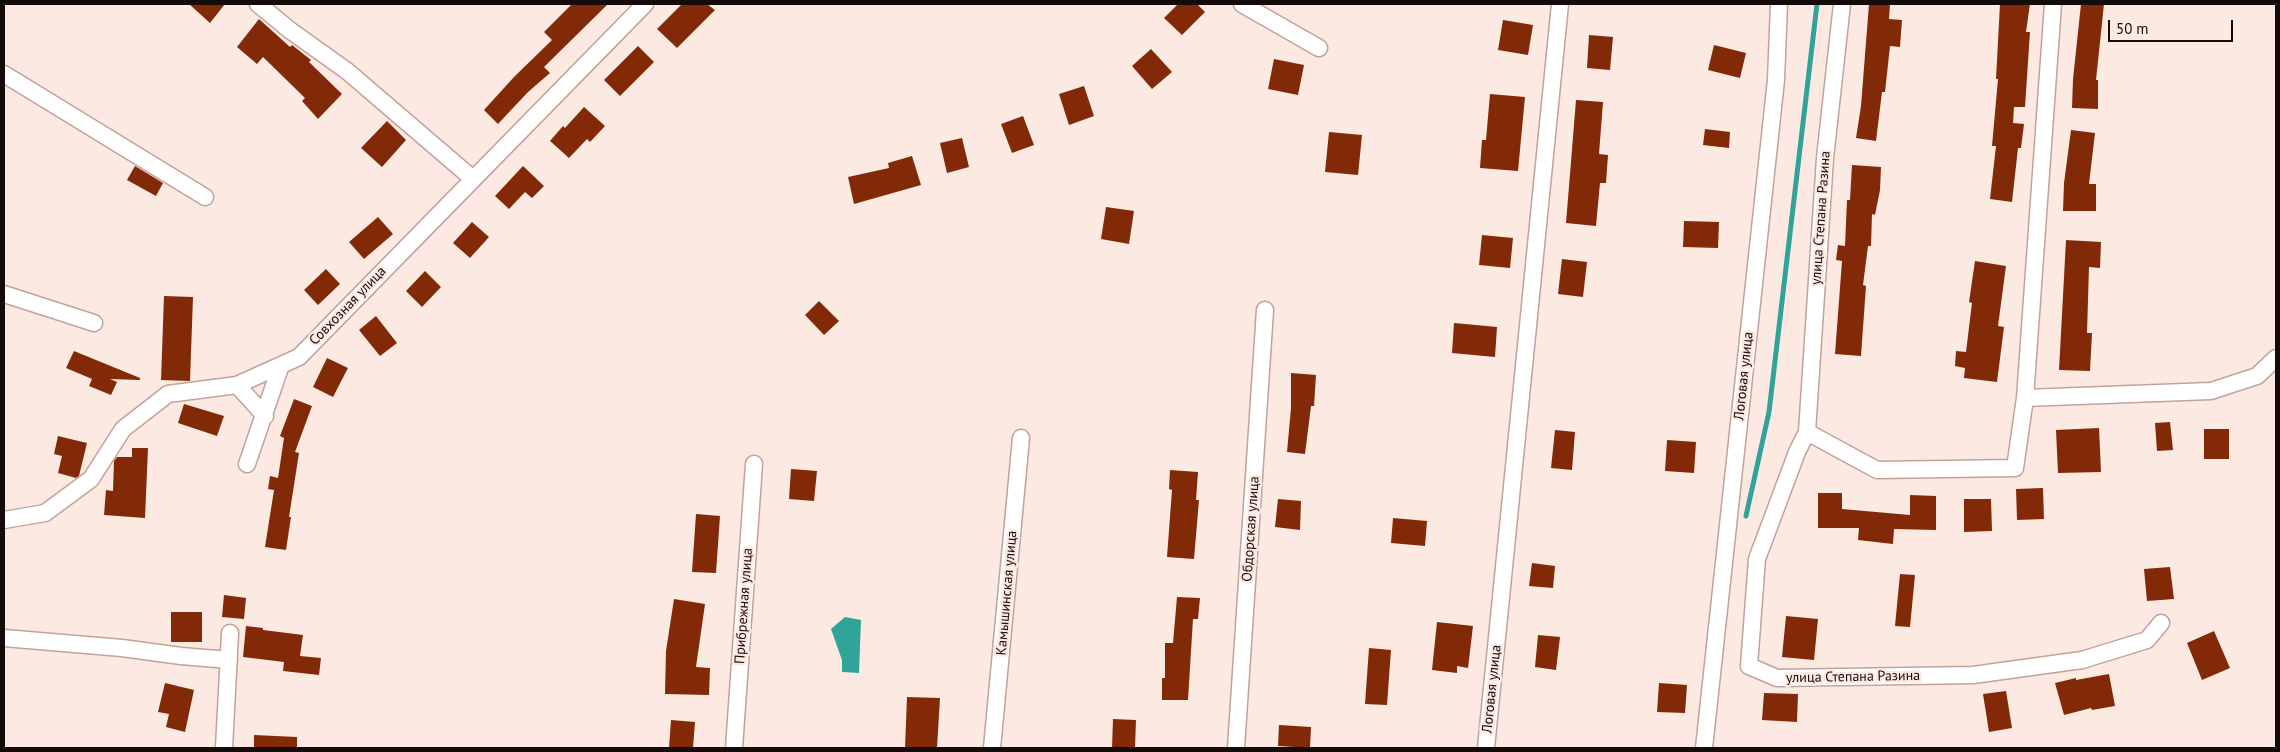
<!DOCTYPE html>
<meta charset="utf-8">
<style>
body{margin:0}
#map{position:relative;width:2280px;height:752px;overflow:hidden;background:#fce9e2;font-family:"PT Sans",sans-serif}
canvas{display:block}
.frame{position:absolute;inset:0;border:5px solid #150b08;pointer-events:none}
.scale{position:absolute;left:2108px;top:20px;width:125px;height:22px;box-sizing:border-box;border:2px solid #150b08;border-top:0;padding-left:6px;font-size:15px;line-height:18px;white-space:nowrap;color:#150b08;-webkit-text-stroke:4px #fce9e2;paint-order:stroke}
</style>
<div id="map">
<canvas width="2280" height="752"></canvas>
<div class="frame"></div>
<div class="scale">50 m</div>
</div>
<script>
const g = document.querySelector('canvas').getContext('2d');
g.lineJoin = 'round';
function paint(path, color) { g.fillStyle = color; g.fill(path, 'evenodd'); }
function trace(path, color, width, dash) { g.strokeStyle = color; g.lineWidth = width; g.lineCap = dash ? 'butt' : 'round'; g.setLineDash(dash || []); g.stroke(path); }
function label(font, color, halo, rows, align = 'center') {
  g.font = font + ' "PT Sans",sans-serif'; g.lineWidth = 5; g.setLineDash([]); g.textBaseline = 'middle'; g.strokeStyle = halo; g.fillStyle = color; for (const [text, x, y, turn = 0] of rows) {
    g.save(); g.translate(x, y); g.rotate((+turn || 0) * Math.PI / 180); g.textAlign = isNaN(turn) ? turn : align; if (halo) g.strokeText(text, 0, 0); g.fillText(text, 0, 0); g.restore();
  }
}
const water = new Path2D(`
 M845 617 861 620 859 673 842 672V660L831 629Z`);
const stream = new Path2D(`
 M1746 516 1769 412 1817 4`);
const building = new Path2D(`
 M189 4H225L210 23Z
 M572 4H608L544 67 550 73 528 92 498 124 484 110 514 77 552 40 544 32Z
 M682 4H707L715 10 677 48 657 29Z
 M1178 4H1197L1205 12 1182 35 1164 18Z
 M1869 4H1890L1889 19 1902 20 1900 47 1890 46 1885 92H1882L1876 141 1856 138 1861 106Z
 M2000 4H2030L2026 32H2030L2025 107H2014L2013 123 2024 124 2021 148H2018L2012 202 1990 199 1996 146H1992L1998 79H1996Z
 M2081 4H2104L2096 80H2098V109L2072 108 2073 79Z
 M259 19 290 47 292 45 311 60 309 62 342 94 318 119 302 101 305 98 263 57 257 64 237 47Z
 M1503 20 1533 25 1528 55 1498 50Z
 M1589 35 1613 37 1610 70 1587 68Z
 M1714 45 1746 53 1740 78 1708 70Z
 M638 46 654 62 620 96 604 80Z
 M1151 49 1172 72 1152 89 1132 66Z
 M1274 59 1304 65 1298 95 1268 89Z
 M1084 86 1094 116 1069 125 1059 94Z
 M1490 94 1525 97 1518 171 1480 168 1482 140H1486Z
 M1576 100 1603 102 1599 154 1608 155 1606 183H1600L1596 226 1566 223Z
 M584 107 605 126 590 142 587 139 569 158 550 141 563 126 565 128Z
 M1023 116 1034 145 1012 153 1001 124Z
 M387 121 406 140 382 167 361 148Z
 M1705 129 1730 132 1729 148 1703 145Z
 M2071 130 2095 133 2089 184H2096V211H2063L2064 183Z
 M1329 132 1362 135 1358 175 1325 172Z
 M962 138 969 167 947 173 940 143Z
 M912 156 921 185 854 204 848 177 889 168 888 163Z
 M1852 165 1881 167 1880 190 1875 215 1872 214 1871 246H1868L1863 285 1866 286 1861 356 1835 354 1842 261 1836 260 1838 245 1845 246 1847 200H1850Z
 M135 166 163 183 156 196 127 180Z
 M523 166 544 186 532 198 525 192 509 209 495 196Z
 M1106 207 1134 211 1129 244 1101 239Z
 M378 217 393 234 364 259 349 242Z
 M1684 221 1719 222 1718 248 1683 247Z
 M472 222 489 237 470 258 453 243Z
 M1482 235 1513 238 1510 268 1479 265Z
 M2066 240 2101 242 2100 268 2089 267 2087 333H2092L2090 371 2059 370Z
 M1562 259 1587 262 1583 297 1558 294Z
 M1975 261 2006 266 1998 326 2004 327 1997 382 1964 378 1965 368 1955 366 1956 351 1966 352 1972 303 1969 302Z
 M326 269 340 284 318 305 304 290Z
 M425 271 441 287 422 307 406 291Z
 M164 296 193 297 190 381 161 380Z
 M819 301 839 321 824 335 805 315Z
 M376 316 397 343 380 356 359 330Z
 M1454 323 1497 327 1495 357 1452 353Z
 M74 351 140 378V380L110 379 117 382 111 395 89 386 92 379 66 368Z
 M327 358 348 368 333 397 313 387Z
 M1291 373 1316 375 1314 406H1311L1305 454 1287 452 1291 408Z
 M294 399 312 406 295 452 299 453 289 517H291L286 550 265 547 274 490 268 489 270 476 278 478 284 438 280 436Z
 M184 404 224 416 217 436 178 423Z
 M2170 422 2173 450 2157 451 2155 423Z
 M2099 428 2101 472 2058 473 2056 430Z
 M2204 429H2229V459H2204Z
 M1555 430 1575 432 1572 470 1551 468Z
 M58 436 87 443 79 476 76 478 58 473 62 456 54 454Z
 M1667 440 1696 442 1694 473 1665 471Z
 M132 448H148L145 518 104 515 106 490 113 491 114 461 117 457H132Z
 M791 469 817 471 814 501 789 499Z
 M1170 470 1198 472 1196 500H1199L1194 559 1167 557 1172 490 1169 489Z
 M2043 488 2044 519 2017 520 2016 489Z
 M1818 493H1842V509L1910 515V495L1936 496V530L1894 529 1893 544 1858 540 1859 528H1818Z
 M1278 499 1301 501 1300 530 1275 527Z
 M1964 499H1991L1992 531 1964 532Z
 M696 514 720 516 716 573 692 572Z
 M1393 518 1427 521 1425 546 1391 543Z
 M1532 563 1555 566 1553 588 1529 586Z
 M2170 567 2174 599 2147 601 2144 569Z
 M1900 574 1915 575 1910 627 1895 626Z
 M224 595 246 598 244 619 222 617Z
 M1177 597 1200 598 1198 619H1193L1188 700H1162V678H1165V643H1173Z
 M674 599 705 604 696 667 710 668 709 695 665 694 666 651Z
 M171 612H202V642H171Z
 M1786 616 1818 619 1814 660 1782 657Z
 M1437 622 1473 626 1468 668 1457 666V673L1432 670Z
 M246 626 263 628V630L303 635 300 656 321 658 319 675 283 671 284 662 243 657Z
 M2214 631 2230 668 2202 680 2187 643Z
 M1538 635 1560 637 1556 670 1535 667Z
 M1369 648 1391 650 1387 705 1365 704Z
 M2109 674 2115 706 2092 710 2091 708 2064 715 2055 683 2076 678V680Z
 M165 683 194 690 185 732 166 727 169 714 158 712Z
 M1659 683 1687 685 1685 713 1657 712Z
 M2006 691 2012 728 1989 732 1983 694Z
 M1764 693 1798 694 1797 722 1762 720Z
 M907 697 940 698 937 748H905Z
 M1113 719 1136 720 1135 748H1112Z
 M671 720 695 722 693 748H669Z
 M1279 725 1311 727 1310 748 1278 746Z
 M254 735 297 737V748H254Z`);
const minor = new Path2D(`
 M258 4 291 31 347 71 473 179
 M1242 4 1319 48
 M1842 4 1825 158 1807 432 1797 452 1757 559 1749 666 1777 678 1973 675 2082 660 2147 640 2161 623
 M4 74 205 197
 M4 294 94 323
 M237 385 265 416
 M2025 398 2211 391 2257 376 2276 358
 M1807 432 1877 470 2015 468 2025 398 2053 4
 M247 464 281 365
 M4 520 45 513 91 479 123 429 168 394 237 385 299 357 645 4
 M4 638 122 648 181 656 229 660
 M224 748 230 633
 M734 748 754 464
 M992 748 1021 438
 M1236 748 1265 310
 M1486 748 1560 4
 M1704 748 1776 80 1779 4`);
const streetNames = [
 ["улица Степана Разина",1821,218,-86],
 ["Совхозная улица",348,306,-46],
 ["Логовая улица",1744,376,-84],
 ["Обдорская улица",1251,529,-86],
 ["Камышинская улица",1007,593,-85],
 ["Прибрежная улица",744,606,-86],
 ["улица Степана Разина",1853,677,-1],
 ["Логовая улица",1492,689,-84]
];
paint(water, '#30a498');
trace(stream, '#30a498', 5);
paint(building, '#822a07');
trace(minor, '#c1a399', 19);
trace(minor, '#fff', 16);
label('14px', '#150b08', '#fce9e2', streetNames);
</script>
